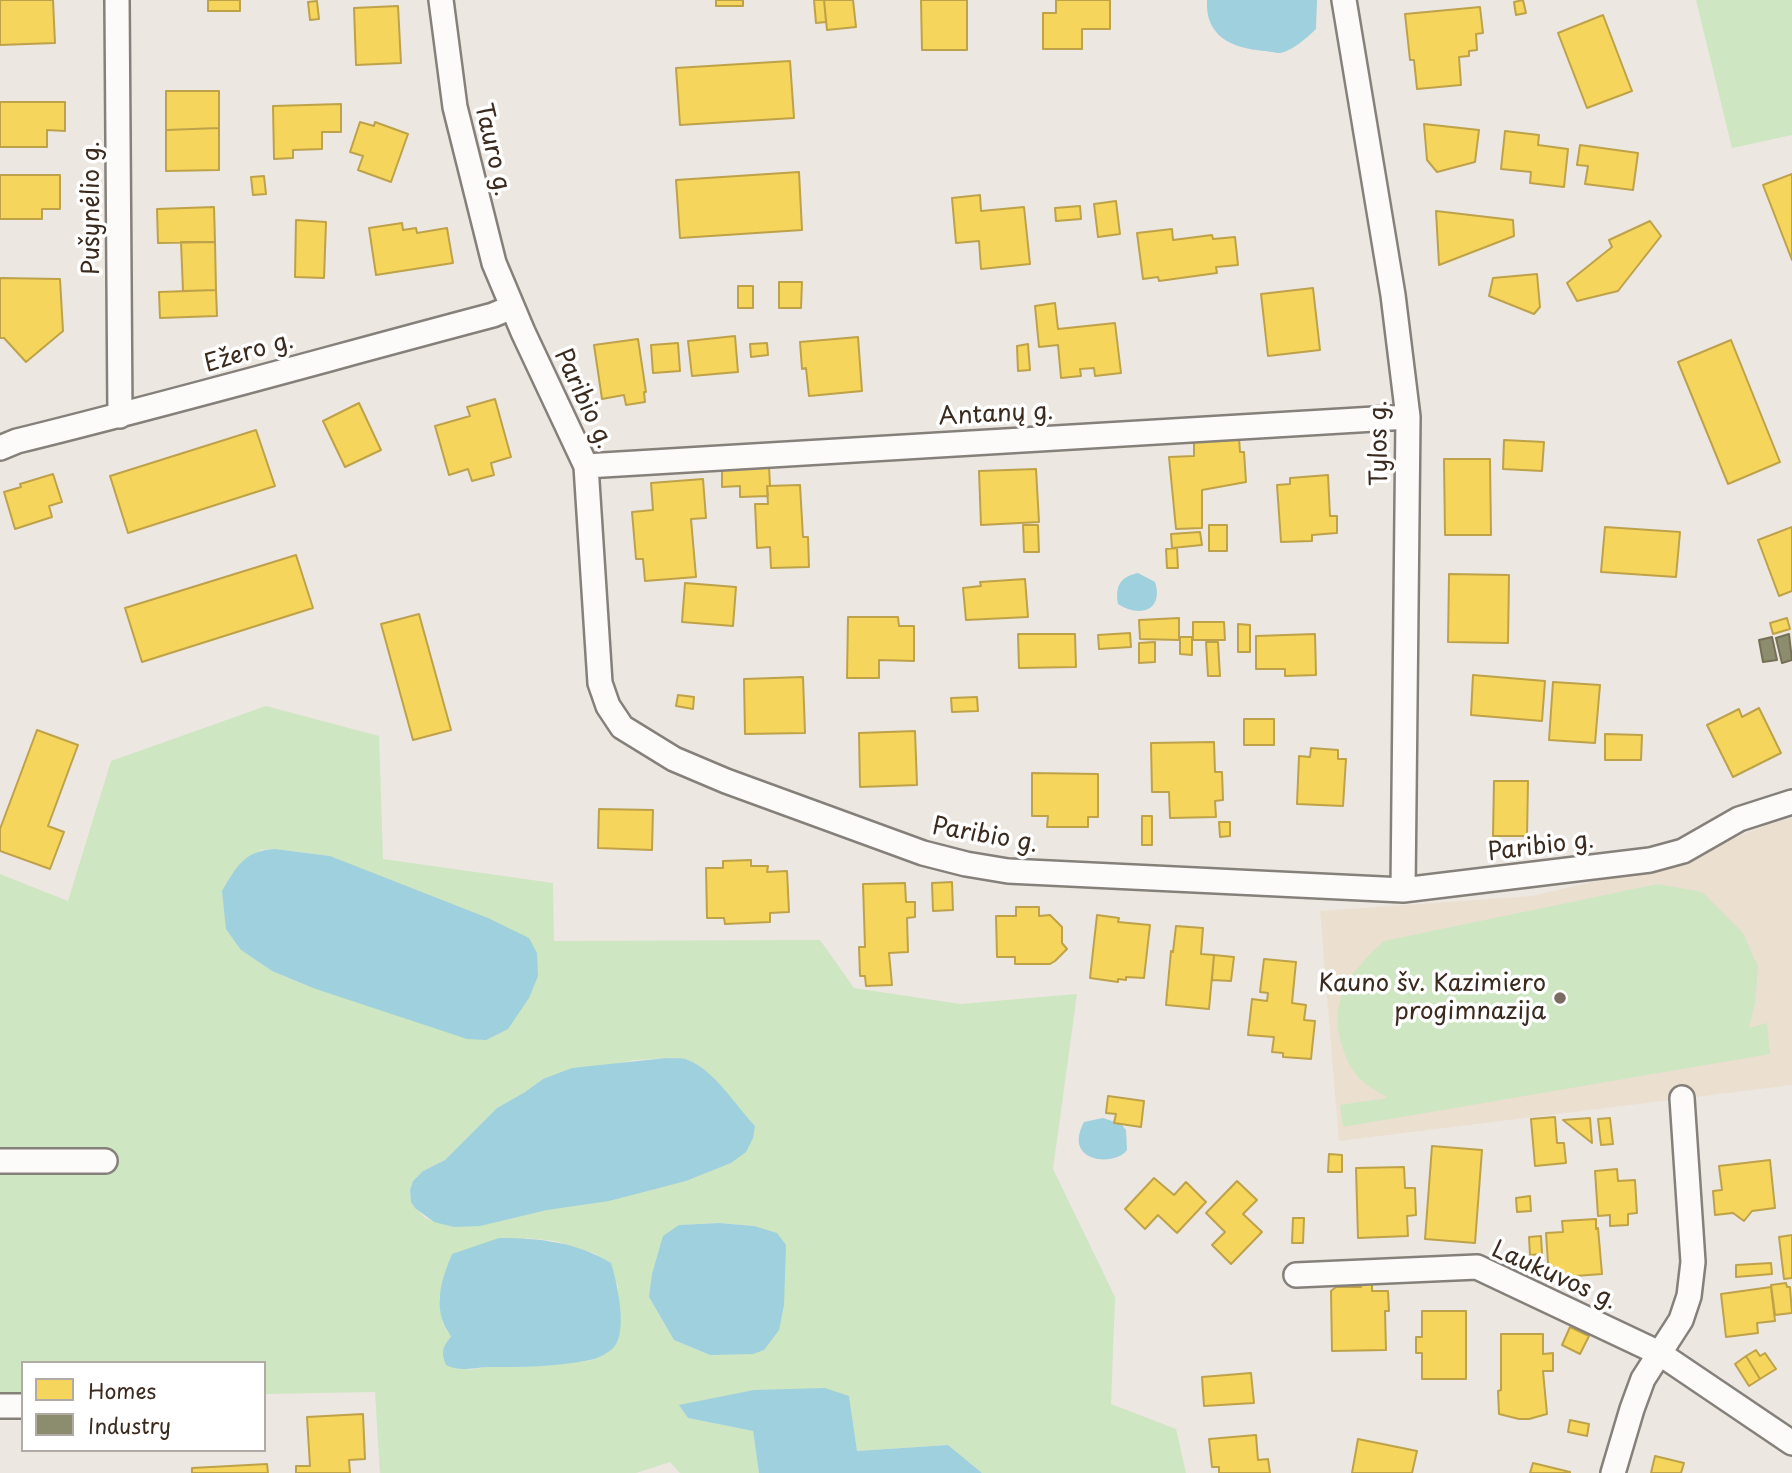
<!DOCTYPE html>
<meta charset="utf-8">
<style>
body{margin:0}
#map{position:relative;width:1792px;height:1473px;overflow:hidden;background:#ede7e1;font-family:"Playpen Sans",sans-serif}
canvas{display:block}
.legend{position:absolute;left:21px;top:1361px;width:245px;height:91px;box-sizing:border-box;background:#fff;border:2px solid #b1aaa5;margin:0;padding:9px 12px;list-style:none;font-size:21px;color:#3b2a1e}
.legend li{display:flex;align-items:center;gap:14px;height:35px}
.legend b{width:35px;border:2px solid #b1aaa5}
</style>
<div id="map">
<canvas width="1792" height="1473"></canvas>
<ul class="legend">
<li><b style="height:19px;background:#f6d55c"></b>Homes</li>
<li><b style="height:19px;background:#8c8c6e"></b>Industry</li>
</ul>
</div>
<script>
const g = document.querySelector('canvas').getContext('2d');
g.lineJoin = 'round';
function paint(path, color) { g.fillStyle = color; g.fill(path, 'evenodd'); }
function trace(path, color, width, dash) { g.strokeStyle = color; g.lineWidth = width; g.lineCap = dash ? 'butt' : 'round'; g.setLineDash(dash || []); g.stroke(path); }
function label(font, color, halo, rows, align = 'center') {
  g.font = font + ' "Playpen Sans",sans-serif'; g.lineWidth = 7; g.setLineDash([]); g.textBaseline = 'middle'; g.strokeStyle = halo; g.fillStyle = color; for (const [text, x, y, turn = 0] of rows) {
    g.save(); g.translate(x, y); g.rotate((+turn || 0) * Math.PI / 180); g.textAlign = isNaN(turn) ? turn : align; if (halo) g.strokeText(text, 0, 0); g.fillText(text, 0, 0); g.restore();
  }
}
const built = new Path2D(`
 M1792 818V1085L1339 1141 1320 911 1532 896 1678 862 1766 825Z`);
const green = new Path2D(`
 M1696 0H1792V135L1732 148Z
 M266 706 379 736 383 859 553 883 554 941 820 940 854 988 960 1004 1077 994 1053 1169 1115 1297 1111 1404 1176 1429 1186 1473H982L948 1445 857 1451 849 1396 680 1405 688 1418 753 1431 759 1473H680L670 1462 636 1473H380L375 1392 264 1394V1363H23V1396H0V874L68 901 111 761ZM275 849 330 856 313 988 272 971 241 950 260 850ZM666 1058 687 1059 707 1074 755 1126 731 1163 686 1181 586 1204 434 1222 424 1217 411 1202 410 1190 413 1181 423 1171 445 1160 497 1108 525 1092 543 1079 635 1060ZM719 1223 754 1226 710 1355 674 1340 649 1297 679 1225ZM526 1238 555 1241 596 1254 618 1286 619 1334 593 1360 541 1366 486 1367 469 1370 449 1330 443 1324 439 1296Z
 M1658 884 1702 892 1743 933 1758 967 1755 1004 1749 1028 1767 1023 1770 1054 1343 1127 1340 1105 1388 1098C1380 1092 1368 1087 1360 1079 1351 1070 1346 1058 1342 1046 1327 1000 1352 970 1384 941Z`);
const water = new Path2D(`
 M1207 0H1317L1316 29C1308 37 1292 51 1280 53 1275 53 1268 51 1264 51 1232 48 1205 37 1207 0Z
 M1138 573 1155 582C1164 611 1139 618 1118 604 1115 586 1120 577 1138 573Z
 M275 849 330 856 488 918 529 938 537 953 538 976 529 998 508 1029 486 1040 467 1039 313 988 272 971 241 950 226 929 222 891C237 866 244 851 275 849Z
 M666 1058C672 1059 682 1057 688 1060 714 1070 736 1106 755 1126L753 1138 746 1152 731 1163 686 1181 609 1201 547 1210 480 1226 454 1227 434 1222 415 1208 411 1202 410 1190 413 1181 423 1171 445 1160 497 1108 525 1092 543 1079 572 1068Z
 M1103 1118 1121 1124 1126 1130 1127 1150C1115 1167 1062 1163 1084 1122Z
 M719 1223 754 1226 777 1233 786 1245 784 1305 779 1330 764 1350 753 1354 710 1355 674 1340 649 1297 652 1274 663 1236 679 1225Z
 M499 1238C539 1238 577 1242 611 1263 617 1282 628 1331 614 1347 609 1353 596 1359 590 1360 556 1367 522 1367 488 1367 472 1368 461 1372 446 1365 441 1353 442 1347 451 1337 449 1331 445 1328 443 1322 435 1298 443 1276 452 1254Z
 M825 1388 849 1396 857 1451 948 1445 982 1473H759L753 1431 688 1418 679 1405 754 1390Z`);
const homes = new Path2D(`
 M0 0H53L55 43 0 45Z
 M208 0H240V11H208Z
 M716 0H743V6H716Z
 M814 0H824L826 22 816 23Z
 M824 0H853L856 27 827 30Z
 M921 0H967V50H922Z
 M1056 0H1110V29H1082V49H1043V13H1056Z
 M1523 0 1526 13 1516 15 1514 2Z
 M317 1 319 19 310 20 308 2Z
 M398 6 401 63 356 65 354 8Z
 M1480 7 1483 33 1476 34 1477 50 1469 51V56L1459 57 1461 85 1417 89 1414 60H1410L1405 14Z
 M1603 15 1632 91 1587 108 1558 33Z
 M790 61 794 118 680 125 676 68Z
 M166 91H219V128L166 130Z
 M0 102H65V131L47 130V147H0Z
 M341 104V132H322V149L293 150V158L274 159 273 106Z
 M360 122 374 126 375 122 408 134 391 182 358 170 363 156 350 152Z
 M1424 124 1479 130 1475 162 1437 172 1427 160Z
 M219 128V170L166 171V130Z
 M1505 131 1539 135 1538 145 1568 149 1564 187 1530 183 1531 172 1501 169Z
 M1580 145 1638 153 1633 190 1585 184 1588 166 1577 165Z
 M799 172 802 230 680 238 676 180Z
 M1792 174V260L1763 185Z
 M0 175H60V209H42V219H0Z
 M264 176 266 194 253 195 251 177Z
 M980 195 981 211 1024 207 1030 264 981 269 979 241 956 243 952 198Z
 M1116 201 1120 234 1098 237 1094 204Z
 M1080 206 1081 219 1056 221 1055 208Z
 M214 207 215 242 158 243 157 209Z
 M1436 211 1513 220 1514 236 1439 265Z
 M296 220 326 222 324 278 295 277Z
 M1650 221 1661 236 1618 291 1577 301 1567 283 1612 247 1609 240Z
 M402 223 403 230 416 228 417 233 447 228 453 263 376 275 369 228Z
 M1172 229 1173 240 1212 235 1213 239 1235 237 1238 265 1216 267 1217 273 1159 281 1158 277 1143 279 1137 233Z
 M181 242H215L216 290 183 291Z
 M1537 274 1540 307 1534 314 1489 296 1493 278Z
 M0 278 60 279 63 331 26 362 4 338H0Z
 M779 282H802L801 308H779Z
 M738 286H753V308H738Z
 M1313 288 1320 350 1268 356 1261 294Z
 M216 290 217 316 160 318 159 292Z
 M1055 303 1058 329 1115 323 1121 373 1095 376 1094 368 1080 369 1081 376 1061 378 1058 345 1039 347 1035 306Z
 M735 336 738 372 692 376 688 341Z
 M858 337 862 391 809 396 806 368 802 369 800 342Z
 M638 339 646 392H644L645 402 626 405 624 395 602 399 594 345Z
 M1731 340 1780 462 1728 484 1678 362Z
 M678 343 680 371 653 373 651 345Z
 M767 343 768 355 751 357 750 344Z
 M1028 344 1030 370 1018 371 1017 346Z
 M495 399 511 457 491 463 494 475 472 481 468 469 449 475 435 426 470 416 467 407Z
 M359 403 381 450 345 467 323 421Z
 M256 430 275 486 128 533 110 476Z
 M1239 438 1240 452H1244L1246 482 1202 490V528L1176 529 1169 457 1194 456V441Z
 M1504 440 1544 442 1542 471 1503 469Z
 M1444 459H1490L1491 535H1445Z
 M769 466 770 486H767L768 496 740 497V486L722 487V468Z
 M1036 469 1039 522 981 525 979 471Z
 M53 474 62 502 49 506 52 517 15 529 4 492 21 487 20 484Z
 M1328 475 1330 516H1337V533L1312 535V541L1281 542 1277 485 1290 484V478Z
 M703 479 706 518 691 519 696 577 645 581 643 559H636L632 512 653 510 651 483Z
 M800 485 803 537H808L809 567 771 568 770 547 757 548 755 504H768L767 486Z
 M1023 525H1038L1039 552H1024Z
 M1209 525H1227V551H1209Z
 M1605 527 1680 532 1676 577 1601 572Z
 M1792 527V591L1779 596 1758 540Z
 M1200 532 1202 545 1172 548 1171 534Z
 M1177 548 1178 568H1167L1166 549Z
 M296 555 313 608 142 662 125 608Z
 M1449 574 1509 575 1508 643 1448 642Z
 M1025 579 1028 617 966 620 963 588 981 586 980 582Z
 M685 583 736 587 733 626 682 622Z
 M419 614 451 730 413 740 381 624Z
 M848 617H898L899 626H914V661L879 660V678H847Z
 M1179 618V640L1140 639 1139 620Z
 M1787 618 1790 629 1773 634 1770 623Z
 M1193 622H1224L1225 640H1193Z
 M1238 624 1250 625V652H1238Z
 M1130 633 1131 647 1099 649 1098 635Z
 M1018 634H1075L1076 667 1019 668Z
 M1315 634 1316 675 1285 676V669H1256V636Z
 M1180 637H1192V655L1180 654Z
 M1155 642V662L1139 663V643Z
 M1206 642H1218L1220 676H1208Z
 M1473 675 1545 681 1542 721 1471 715Z
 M803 677 805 733 745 734 744 679Z
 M1553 682 1600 685 1595 743 1549 740Z
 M678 695 694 697 693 709 676 706Z
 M977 697 978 711 952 712 951 698Z
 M1759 708 1781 753 1733 777 1707 725 1739 709 1742 717Z
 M1244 719H1274V745H1244Z
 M37 730 78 745 48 826 64 832 50 869 0 851V829Z
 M915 731 917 785 860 787 859 733Z
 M1605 734 1642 735 1641 760H1605Z
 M1214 742 1215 772H1222L1223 800 1215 801 1216 817 1170 818 1169 792H1152L1151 743Z
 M1311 748 1338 750V759H1346L1343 806 1297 804 1299 756 1310 757Z
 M1032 773 1098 774V817H1088V827H1047L1048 816H1032Z
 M1494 781H1528L1527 836H1493Z
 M599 809 653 810 652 850 598 848Z
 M1142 816H1152V845H1142Z
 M1219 822H1230V836L1220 837Z
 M751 860V866H768L767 872 787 871 789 912 770 913V922L725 924 724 918H707L706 868H723V861Z
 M952 882 953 910 933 911 932 883Z
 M905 883 906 902H915V917L907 918 908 952 889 953 892 985 866 986 865 976H860L859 947H865L863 884Z
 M1016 907H1039V916L1050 915 1062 927V943L1067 949 1055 961 1050 964H1015V957H997L996 916H1016Z
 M1097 915 1119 918 1118 922 1150 925 1144 978 1126 977V980L1118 979V982L1090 978Z
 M1176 926 1203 928 1201 954 1214 955 1209 1009 1166 1005 1171 951 1173 952Z
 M1214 955 1234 957 1231 981 1212 980Z
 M1264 959 1296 962 1292 1003 1306 1005 1304 1020 1315 1021 1311 1059 1283 1057V1053L1272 1052 1274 1037 1248 1035 1252 999 1267 1001 1268 993 1260 992Z
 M1108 1096 1144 1101 1141 1127 1114 1123 1116 1114 1106 1113Z
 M1555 1117 1557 1143H1564L1566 1163 1535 1166 1531 1119Z
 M1590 1118 1592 1143 1563 1120Z
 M1610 1118 1613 1144 1601 1145 1598 1119Z
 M1432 1146 1482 1150 1475 1243 1425 1239Z
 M1329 1154 1342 1155V1172H1328Z
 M1770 1160 1775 1208 1752 1211 1744 1221 1733 1213 1715 1215 1713 1191 1722 1190 1719 1166Z
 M1404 1167 1405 1188H1415L1416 1215 1407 1216 1408 1236 1358 1238 1356 1168Z
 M1617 1169 1618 1181 1635 1180 1637 1213 1628 1214V1225L1610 1226V1215L1598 1216 1595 1171Z
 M1154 1178 1174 1195 1186 1182 1206 1202 1177 1233 1158 1215 1145 1229 1125 1209Z
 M1237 1181 1257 1200 1243 1214 1262 1232 1231 1264 1212 1245 1225 1232 1206 1213Z
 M1530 1196 1531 1211 1517 1212 1516 1198Z
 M1293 1218H1304L1303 1243H1292Z
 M1596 1219V1229L1598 1228 1602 1274 1549 1278 1546 1233 1563 1232 1562 1221Z
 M1792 1235V1278L1784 1279 1779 1237Z
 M1541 1236 1542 1254 1530 1255 1529 1237Z
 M1771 1263 1772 1274 1736 1277V1265Z
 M1786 1283 1787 1287H1790L1792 1313 1775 1315 1771 1285Z
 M1361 1284H1372V1291H1388L1389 1311H1385L1386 1350 1332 1351 1331 1291 1336 1287H1361Z
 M1771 1287 1775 1321 1757 1323 1758 1333 1726 1337 1721 1294Z
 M1422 1311H1466V1379H1422V1353H1416V1337H1422Z
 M1570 1327 1589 1336 1580 1354 1562 1345Z
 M1501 1334H1543V1354L1553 1353V1371H1543L1547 1414 1529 1419H1519L1499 1414 1498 1391 1501 1390Z
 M1756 1350 1760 1356 1765 1353 1776 1369 1760 1379 1746 1356Z
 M1746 1356 1760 1379 1749 1386 1735 1364Z
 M1251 1373 1254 1403 1204 1406 1202 1377Z
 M363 1414 365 1459 349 1460 350 1473H296V1466H310L307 1417Z
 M1570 1420 1589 1424 1587 1436 1568 1432Z
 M1256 1435 1258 1460 1268 1459 1270 1473H1219V1467H1212L1209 1439Z
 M1358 1439 1417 1451 1412 1473H1352Z
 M1655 1456 1684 1463 1681 1473H1651Z
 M1533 1463 1570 1472V1473H1530Z
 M267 1464 268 1473H192V1468Z`);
const industry = new Path2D(`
 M1789 634 1792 660 1782 663 1776 638Z
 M1772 637 1777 660 1763 662 1759 640Z`);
const street = new Path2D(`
 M117 0 120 416
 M441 0 455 107 494 263 523 332 586 466 600 683 608 706 622 727 674 759 726 781 923 853 966 864 1008 871 1403 890 1650 860 1683 851 1739 819 1792 802
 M1344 0 1393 295 1408 417 1403 890
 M0 448 17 441C176 402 334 357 493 315L512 307
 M586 466 1408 417
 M0 1161H105
 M1296 1275 1477 1267 1659 1353 1792 1443
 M0 1406H23
 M1613 1473 1632 1409 1643 1379 1681 1320 1689 1296 1693 1262 1682 1098`);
const markers = [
 [1560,998,7,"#796c62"]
];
const streetNames = [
 ["Tauro g.",492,150,77],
 ["Pušynėlio g.",92,208,-90],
 ["Ežero g.",249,353,-16],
 ["Paribio g.",583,399,65],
 ["Antanų g.",996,415,-3],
 ["Tylos g.",1380,443,-91],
 ["Paribio g.",985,836,10],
 ["Paribio g.",1541,847,-7],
 ["Laukuvos g.",1554,1276,24]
];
const poiNames = [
 ["Kauno šv. Kazimiero",1546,984],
 ["progimnazija",1546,1012]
];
paint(built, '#ebdfd0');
paint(green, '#cee6c1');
paint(water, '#9fd0de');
paint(homes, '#f6d55c');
trace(homes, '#bea249', 2);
paint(industry, '#8c8c6e');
trace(industry, '#746f56', 2);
trace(street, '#86807b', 28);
trace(street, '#fcfbfa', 23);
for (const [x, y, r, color] of markers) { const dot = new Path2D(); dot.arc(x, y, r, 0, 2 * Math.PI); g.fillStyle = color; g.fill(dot); trace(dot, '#fff', 2.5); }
label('24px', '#3b2a1e', '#fff', streetNames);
label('24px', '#3b2a1e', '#fff', poiNames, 'right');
</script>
